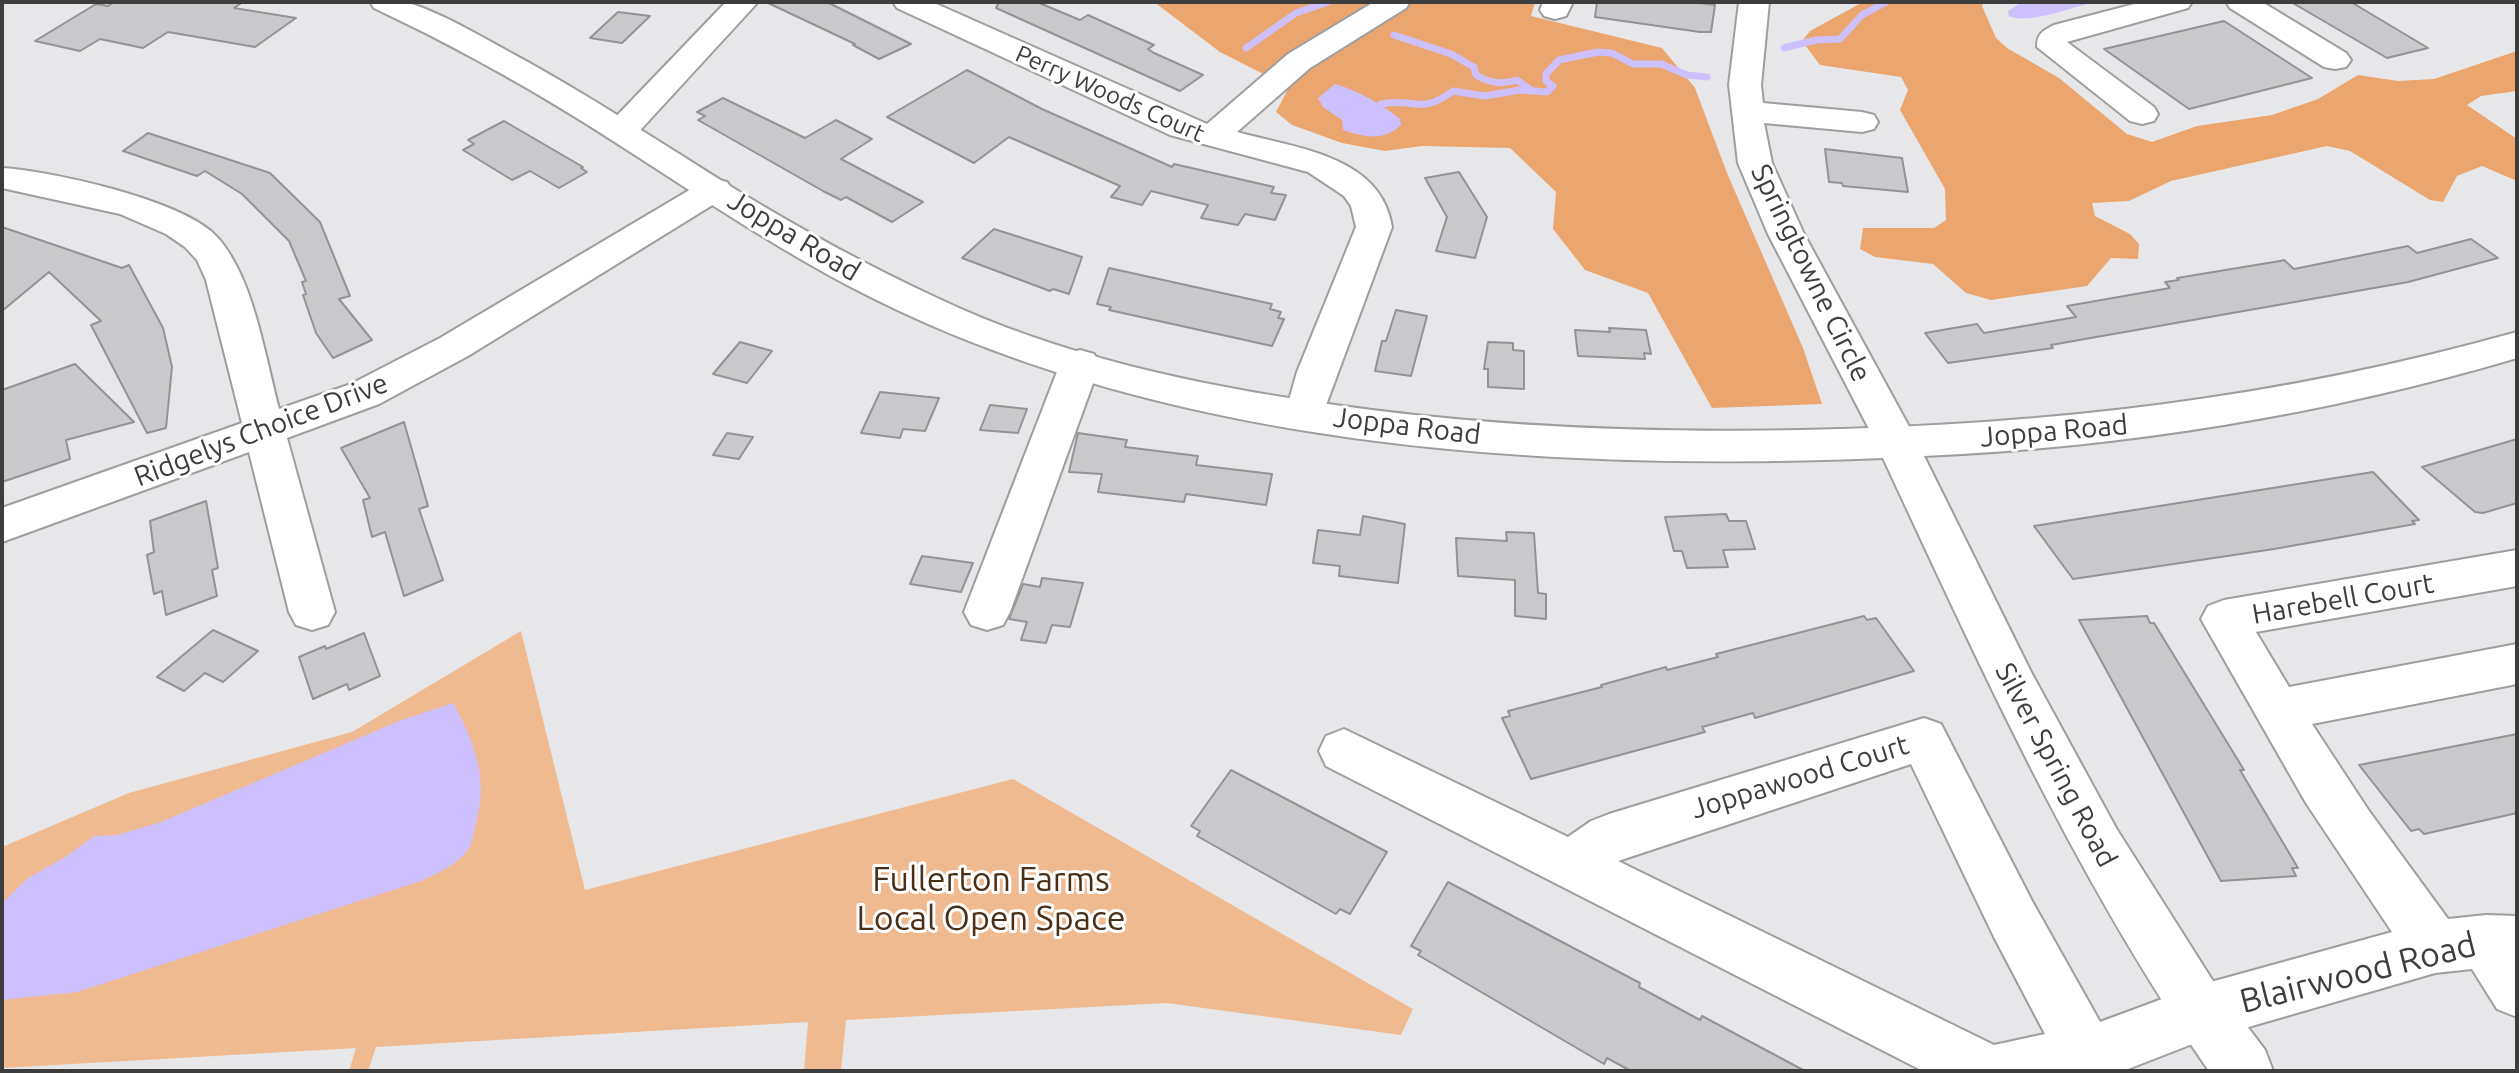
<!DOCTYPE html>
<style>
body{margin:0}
#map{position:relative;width:2519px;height:1073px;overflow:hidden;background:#e7e7ea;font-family:Ubuntu,sans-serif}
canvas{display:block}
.frame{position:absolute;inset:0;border:4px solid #3d3d3e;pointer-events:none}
</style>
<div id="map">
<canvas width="2519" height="1073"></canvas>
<div class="frame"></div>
</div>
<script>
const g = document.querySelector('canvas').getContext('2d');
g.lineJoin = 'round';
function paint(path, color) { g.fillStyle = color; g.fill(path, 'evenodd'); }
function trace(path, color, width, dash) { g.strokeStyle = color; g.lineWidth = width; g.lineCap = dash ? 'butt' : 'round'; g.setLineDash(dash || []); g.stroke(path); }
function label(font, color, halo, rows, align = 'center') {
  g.font = font + ' Ubuntu,sans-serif'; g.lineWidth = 6; g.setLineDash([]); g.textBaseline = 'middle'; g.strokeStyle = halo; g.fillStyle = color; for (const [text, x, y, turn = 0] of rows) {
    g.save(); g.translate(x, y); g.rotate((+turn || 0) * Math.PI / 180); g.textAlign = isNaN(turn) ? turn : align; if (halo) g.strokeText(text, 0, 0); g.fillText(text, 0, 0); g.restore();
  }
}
const green = new Path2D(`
 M521 631 585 890 1013 779 1413 1009 1401 1035 1167 1003 846 1020 841 1071H804L808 1022 376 1047 368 1071H349L356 1048 2 1068V847L129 793 352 732Z`);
const forest = new Path2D(`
 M1154 2H1535L1531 16 1662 48 1695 88 1727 173 1803 348 1822 404 1712 408 1648 293 1585 270 1553 229 1556 192 1510 148 1422 146 1385 151 1342 143 1292 125 1276 112 1289 87 1220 52Z
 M1863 2H1984L1982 6 1996 38 2007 48 2059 78 2127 134 2152 142 2197 126 2272 115 2318 99 2358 75 2398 81 2434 79 2517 51V91L2481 96 2467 105 2517 139V181L2482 166 2457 176 2443 202 2430 200 2350 151 2327 146 2171 181 2129 201 2092 203 2095 216 2130 234 2139 244 2138 259 2111 258 2087 286 1991 300 1966 293 1933 264 1875 257 1860 249 1863 228H1934L1946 220 1945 189 1900 110 1908 90 1901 77 1820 65 1802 41 1810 31Z`);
const water = new Path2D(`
 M2022 2H2094C2074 7 2027 25 2009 16L2008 11Z
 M1335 84C1359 91 1380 103 1400 119L1401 125C1383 142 1364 137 1343 130L1342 120 1323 107 1318 98Z
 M453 703C476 745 489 780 475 827 473 834 472 845 468 850 457 865 437 873 421 881L77 992 2 1000V903L28 878 67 856 94 836 117 835 161 822 399 721Z`);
const stream = new Path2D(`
 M1394 35 1451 54 1474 67 1476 75C1490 83 1501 85 1517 80L1531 90
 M1246 48 1296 13 1328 2
 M1784 48 1816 40 1840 39 1862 15 1886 2
 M1381 104C1415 97 1419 116 1453 91L1485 96 1520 90 1547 92 1553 86 1546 81V74L1559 60 1598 52 1612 53 1633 64H1661L1687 75 1707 77`);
const building = new Path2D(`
 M114 2H243L234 8 296 18 255 47 168 32 143 48 100 39 80 51 35 41 96 4 108 6Z
 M766 2H827L911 44 879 59 853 45 855 44Z
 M999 2H1037L1080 20 1088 15 1154 45 1148 49 1154 53 1203 75 1180 91 996 8Z
 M1597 2H1692L1715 5 1711 32H1700L1595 17Z
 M2291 2H2351L2428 48 2387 58Z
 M618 12 650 16 622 43 590 38Z
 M2224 21 2312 78 2189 109 2104 49Z
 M967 70 1042 109 1172 167 1174 164 1274 187 1271 193 1286 195 1275 220 1245 214 1238 225 1201 218 1208 205 1151 191 1142 205 1111 197 1120 186 1009 137 974 163 887 117Z
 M723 98 805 138 836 120 872 139 841 159 923 202 892 222 846 197 841 200 823 191 698 120 705 116 697 112Z
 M504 121 583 167 581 168 587 172 559 188 530 171 512 180 463 150 474 144 468 140Z
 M148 133 270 173 320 222 350 296 339 299 372 340 333 358 316 333 303 295 306 294 302 282 306 281 289 241 242 194 205 171 197 176 123 151Z
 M1825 149 1902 158 1908 192 1843 186 1842 183 1829 182Z
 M1459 172 1487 217 1475 258 1436 251 1447 217 1425 178Z
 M2 227 122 268 129 265 163 328 172 367 166 428 147 433 91 325 101 321 49 272 2 311Z
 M994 229 1082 257 1069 294 1053 289 1050 291 962 258Z
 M2471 239 2498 258 2408 282 2051 345 2053 348 1948 363 1925 333 1977 324 1984 333 2076 317 2067 306 2170 288 2165 282 2179 280 2177 278 2280 261 2284 260 2294 269 2408 246 2417 253Z
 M1109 268 1272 304 1270 309 1281 312 1278 318 1284 319 1272 346 1109 310 1111 307 1097 304Z
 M1396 310 1427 316 1411 376 1375 371 1382 341H1386Z
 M1609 328 1646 330 1651 354 1644 353 1645 359 1578 356 1575 330 1610 332Z
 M740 342 772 351 747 383 713 374Z
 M1488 342 1513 343V350L1524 351V389L1488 387V369H1484Z
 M75 364 134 422 66 440 70 459 2 482V390Z
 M880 392 939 398 925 431 903 429 900 438 861 433Z
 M990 405 1027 409 1018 433 980 430Z
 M404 422 428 506 419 509 443 580 404 596 385 532 372 537 363 500 370 498 341 448Z
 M727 433 753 437 739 459 713 455Z
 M1078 433 1127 440 1125 447 1198 456 1196 465 1272 474 1266 505 1186 494 1184 502 1098 492 1102 474 1069 472Z
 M2517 439V503L2483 513 2475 512 2422 467Z
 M2373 472 2419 520 2412 521 2415 524 2274 549 2073 579 2034 526Z
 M206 501 218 568 212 570 217 596 166 615 162 591 154 594 147 555 154 552 150 521Z
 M1726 514 1729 521H1746L1755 549 1723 550 1728 567 1687 568 1682 551H1674L1665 517Z
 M1363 516 1405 524 1398 583 1339 576 1340 566 1313 563 1318 530 1360 535Z
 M1506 532 1534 533 1538 593 1546 594V619L1515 616V580L1458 576 1456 538 1507 541Z
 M922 556 973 563 961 592 910 584Z
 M1042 578 1083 583 1070 627 1052 625 1046 643 1021 640 1027 622 1009 619 1023 584 1040 587Z
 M1864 616 1867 620 1876 618 1914 671 1755 718 1753 713 1702 727 1705 732 1531 779 1502 718 1510 716 1508 711 1602 687 1601 685 1666 667 1667 670 1718 657 1716 654Z
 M2147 616 2150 623H2154L2244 770H2240L2298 868H2292L2296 876 2221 881 2079 620Z
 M213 630 258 651 223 682 205 673 184 691 157 677Z
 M364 633 380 676 349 690 347 684 313 699 299 657 325 646 326 649Z
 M2517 734V813L2424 834 2419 829 2411 831 2359 765Z
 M1231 770 1387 852 1350 914 1340 909 1336 914 1197 836 1200 831 1191 826Z
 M1448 882 1640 983 1639 987 1700 1020 1702 1016 1805 1071H1631L1607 1058 1604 1064 1418 955 1421 951 1411 946Z`);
const minor = new Path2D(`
 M726 2H758L633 138 621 141 609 138 604 131 609 124Z
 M893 2H932L1207 124 1288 54 1374 2H1410L1406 8 1310 68 1237 132C1294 148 1381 155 1392 227L1319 424 1305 428 1291 424 1285 414 1297 372 1356 227 1351 206 1344 196 1308 172 1170 135 897 8Z
 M1543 2H1573L1566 16 1555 19 1544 16 1540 10Z
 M1739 2H1769L1761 85 1763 103 1862 112 1874 115 1878 122 1874 129 1862 132 1764 123 1772 163 1804 234 1918 443 1912 454 1897 458 1882 454 1768 234 1738 163 1729 85Z
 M2142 2H2192L2188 8 2067 42 2154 107 2158 114 2154 121 2142 124 2130 121 2037 47C2037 33 2043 31 2054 25Z
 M2226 2H2262L2346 53 2351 60 2346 67 2335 69 2324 67 2230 8Z
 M2 168C53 171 174 199 212 232 223 242 231 255 237 267 257 305 268 367 279 409L351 384 440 338 703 182 715 179 727 182 732 189 727 196 468 356 379 404 287 438 335 612 328 625 312 630 296 625 289 612 249 452 2 542V508L242 423 206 280 197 260 185 247 166 234 120 214 2 188Z
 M1080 350 1094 354 1100 364 1010 612 1003 625 987 630 971 625 964 612 1060 364 1066 354Z
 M2517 550V586L2256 632 2289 687 2517 644V684L2312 724 2369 811 2448 919 2486 915 2517 916V1017L2497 1009 2472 969 2435 973 2200 1041 2123 1071H1923L1326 766 1319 751 1326 736 1344 729 1568 837 1591 821 1609 814 1924 718 1941 724 2032 901 2100 1022 2200 985 2392 932 2306 803 2201 619 2208 606 2224 600ZM1911 764 1994 937 2045 1034 1994 1045 1618 861Z`);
const major = new Path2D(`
 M370 2C385 2 401 0 415 5 446 16 477 34 506 50 586 93 661 143 738 191 802 230 868 266 937 298 1059 356 1196 385 1328 404 1485 427 1644 433 1802 430 2050 425 2278 399 2517 332V358C2324 415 2126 447 1924 456L2031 672 2116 828 2211 978 2265 1050 2273 1071H2209C2076 880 1981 668 1883 458 1542 472 1156 448 849 286 756 237 670 176 580 120 514 79 446 42 374 8Z`);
const farStreetnames = [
 ["Perry Woods Court",1110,94,24]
];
const streetNames = [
 ["Joppa Road",794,236,31],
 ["Springtowne Circle",1811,273,64],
 ["Joppa Road",1407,426,7],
 ["Ridgelys Choice Drive",261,430,-21],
 ["Joppa Road",2054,431,-5],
 ["Harebell Court",2343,599,-10],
 ["Silver Spring Road",2056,765,62],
 ["Joppawood Court",1800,777,-17]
];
const nearParknames = [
 ["Fullerton Farms",991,880],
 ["Local Open Space",991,919]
];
const nearStreetnames = [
 ["Blairwood Road",2358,973,-14]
];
paint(green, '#efba90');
paint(forest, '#eaa66e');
paint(water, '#cec0fe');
trace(stream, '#cec0fe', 7);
paint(building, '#c9c9cb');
trace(building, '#939295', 2);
trace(minor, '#9e9ea1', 4);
trace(major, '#9e9ea1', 4);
paint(minor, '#fff');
paint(major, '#fff');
label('24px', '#3d3d3e', '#fff', farStreetnames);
label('28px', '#3d3d3e', '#fff', streetNames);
label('34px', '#4b2e16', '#fff', nearParknames);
label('34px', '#3d3d3e', '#fff', nearStreetnames);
</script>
